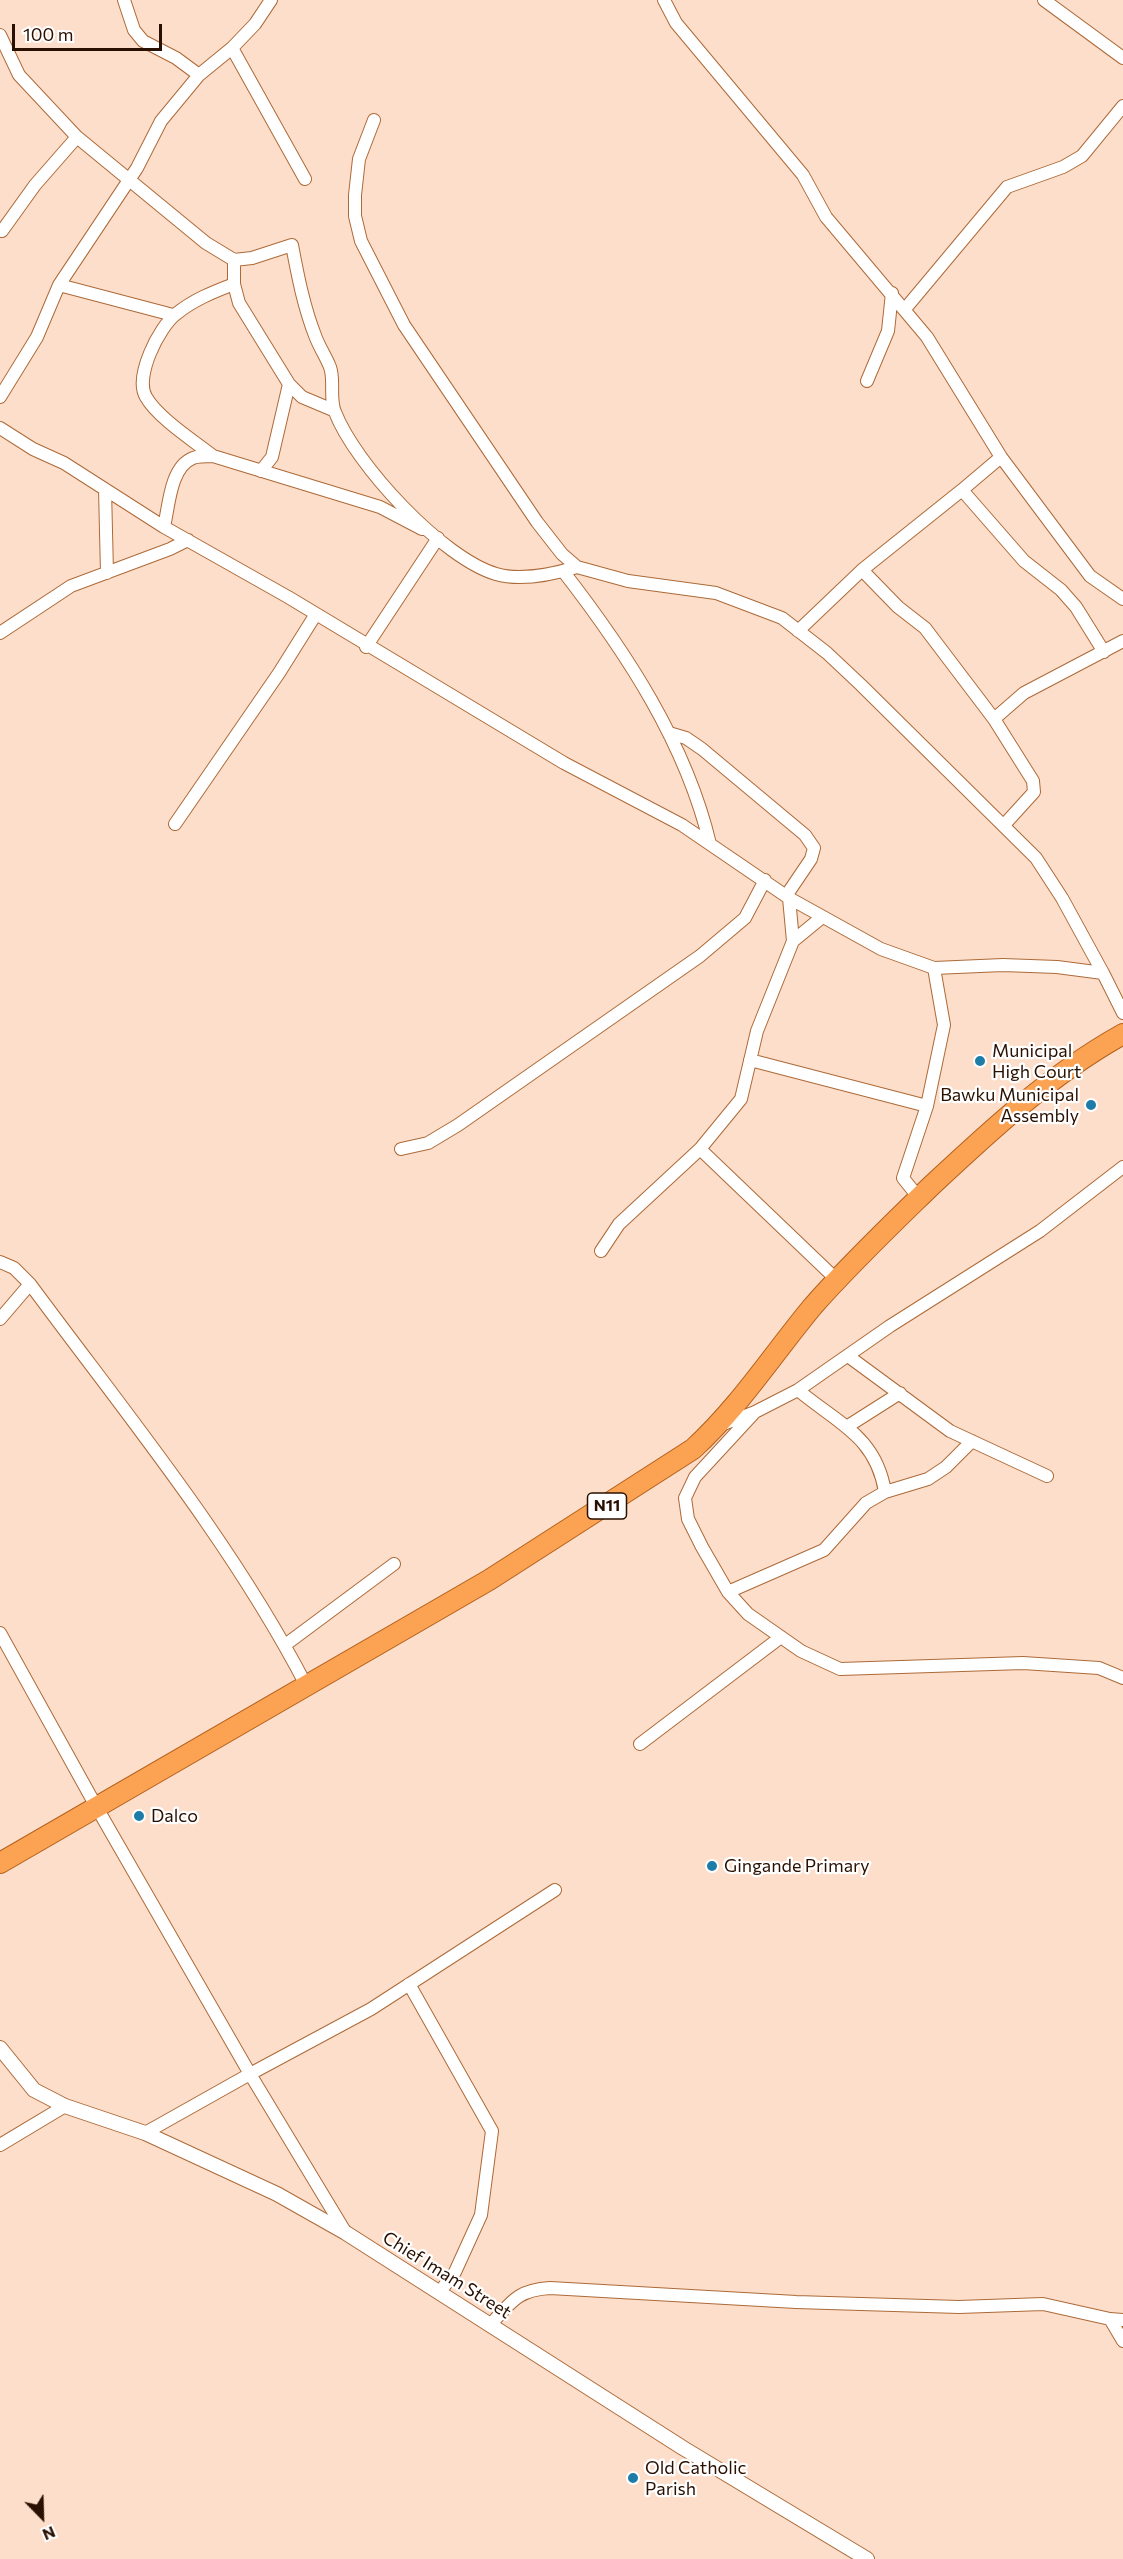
<!DOCTYPE html>
<style>
body{margin:0}
#map{position:relative;width:1123px;height:2559px;overflow:hidden;background:#fddeca;font-family:Commissioner,sans-serif}
canvas{display:block}
.north{position:absolute;left:12px;top:2487px;width:60px;height:60px;-webkit-text-stroke:4px #fff;paint-order:stroke;rotate:157deg;font-size:16px;font-weight:700;line-height:24px;text-align:center;color:#2a1000}
.north::after{content:'';display:block;margin:auto;width:21px;height:27px;background:#2a1000;clip-path:polygon(50% 0,100% 100%,50% 72%,0 100%)}
.scale{position:absolute;left:12px;top:24px;width:150px;height:27px;box-sizing:border-box;border:3px solid #2a1000;border-top:0;padding-left:8px;font-size:18px;line-height:21px;white-space:nowrap;color:#2a1000;-webkit-text-stroke:4px #fff;paint-order:stroke}
</style>
<div id="map">
<canvas width="1123" height="2559"></canvas>
<div class="north">N</div>
<div class="scale">100 m</div>
</div>
<script>
const g = document.querySelector('canvas').getContext('2d');
g.lineJoin = 'round';
function trace(path, color, width, dash) { g.strokeStyle = color; g.lineWidth = width; g.lineCap = dash ? 'butt' : 'round'; g.setLineDash(dash || []); g.stroke(path); }
function label(font, color, halo, rows, align = 'center') {
  g.font = font + ' Commissioner,sans-serif'; g.lineWidth = 4.5; g.setLineDash([]); g.textBaseline = 'middle'; g.strokeStyle = halo; g.fillStyle = color; for (const [text, x, y, turn = 0] of rows) {
    g.save(); g.translate(x, y); g.rotate((+turn || 0) * Math.PI / 180); g.textAlign = isNaN(turn) ? turn : align; if (halo) g.strokeText(text, 0, 0); g.fillText(text, 0, 0); g.restore();
  }
}
const minor = new Path2D(`
 M124 0 134 30 143 41 176 58 199 75
 M664 0 676 23 803 175 826 217 927 337 1001 457 1090 576 1123 599
 M1044 0 1123 58
 M0 35 19 75 77 137 206 243 234 260 252 258 292 245C298 277 304 308 316 338 320 348 326 357 330 367 335 381 329 398 335 412 355 464 442 558 496 574 520 581 554 574 577 567
 M232 48 305 179
 M374 120 359 159 355 195V216L361 241 404 325 537 522 562 554 577 567 628 581 716 593 782 618 827 653 861 685 1036 858 1062 898 1103 973
 M2 231 35 185 77 137
 M234 260V284L239 303 289 384 302 397 333 410
 M59 285 173 315
 M905 309 1007 187 1063 167 1082 156 1123 106
 M867 381 888 331 892 293
 M0 397 37 337 59 285 137 168 161 121 199 75 232 48 255 24 271 0
 M0 428 33 449 64 463 164 527 288 597 564 763 682 825 789 898 881 949 934 968 1003 965 1057 967 1103 973 1123 1013
 M213 456C194 441 158 418 146 397 134 377 159 327 176 314 193 300 213 292 234 284
 M261 471 272 457 289 384
 M105 489 107 573
 M962 490 1001 457
 M164 527C169 506 170 467 193 458 198 456 207 456 213 456L380 507 422 529
 M862 570 962 490 1024 561 1061 590 1076 607 1104 652
 M563 571C626 652 686 743 710 844
 M798 631 862 570 898 607 925 628 994 719 1033 781 1034 792 1004 825
 M0 633 71 586 170 549 188 540
 M366 647 438 538
 M994 719 1024 693 1123 641
 M669 733 686 738 702 749 805 835 814 848 811 859 786 896
 M175 824 279 673 316 614
 M789 898 793 941 821 918
 M750 1060 927 1106
 M401 1149 428 1143 458 1125 700 956 745 918 765 880
 M700 1149 837 1280
 M919 1198 903 1178 927 1106 944 1025 934 968
 M601 1251 619 1224 700 1149 741 1099 757 1031 793 941
 M0 1262 14 1268 30 1284C126 1414 231 1541 306 1685
 M0 1319 30 1284
 M848 1356 950 1431 1047 1476
 M798 1390C837 1423 876 1436 885 1492
 M755 1412 695 1477 685 1498 688 1519 702 1547 728 1592 748 1614 801 1651 840 1669 1023 1663 1099 1668 1123 1678
 M721 1425 755 1412 798 1390 890 1326 1040 1231 1123 1167
 M848 1426 900 1393
 M728 1592 824 1550 866 1503 885 1492 928 1479 946 1467 972 1441
 M0 1633 97 1808 250 2074 145 2133
 M285 1645 394 1564
 M640 1744 781 1637
 M409 1984 492 2131 481 2215 455 2272 439 2293
 M0 2145 65 2106
 M346 2233 250 2074 371 2009 555 1890
 M1110 2319 1123 2341
 M491 2324C512 2301 518 2290 550 2288L796 2302 959 2307 1043 2304 1110 2319 1123 2320`);
const tertiary = new Path2D(`
 M0 2048 34 2090 65 2106 145 2133 277 2194 346 2233 683 2448 867 2559`);
const trunk = new Path2D(`
 M0 1863 489 1580 693 1449C740 1406 773 1354 813 1306 850 1264 891 1225 931 1186 991 1130 1051 1074 1123 1034`);
const markers = [
 [980,1061,6,"#1e7ca9"],
 [1091,1105,6,"#1e7ca9"],
 [139,1816,6,"#1e7ca9"],
 [712,1866,6,"#1e7ca9"],
 [633,2478,6,"#1e7ca9"]
];
const shields = [
 [607,1506,39]
];
const shieldNames = [
 ["N11",607,1506]
];
const poiNames = [
 ["Municipal",992,1051],
 ["High Court",992,1072],
 ["Bawku Municipal",1079,1095,"right"],
 ["Assembly",1079,1116,"right"],
 ["Dalco",151,1816],
 ["Gingande Primary",724,1866],
 ["Old Catholic",645,2468],
 ["Parish",645,2489]
];
const streetNames = [
 ["Chief Imam Street",447,2275,32]
];
trace(minor, '#ad6a38', 14);
trace(tertiary, '#ad6a38', 16);
trace(trunk, '#b25f1a', 22);
trace(minor, '#fff', 12);
trace(tertiary, '#fff', 14);
trace(trunk, '#fca253', 20);
for (const [x, y, r, color] of markers) { const dot = new Path2D(); dot.arc(x, y, r, 0, 2 * Math.PI); g.fillStyle = color; g.fill(dot); trace(dot, '#fff', 2); }
for (const [x, y, w] of shields) { const box = new Path2D(); box.roundRect(x - w / 2, y - 13, w, 26, 4.5); g.fillStyle = '#fff'; g.fill(box); trace(box, '#2a1000', 1.5); }
label('bold 16px', '#2a1000', null, shieldNames);
label('18px', '#2a1000', '#fff', poiNames, 'left');
label('18px', '#2a1000', '#fff', streetNames);
</script>
